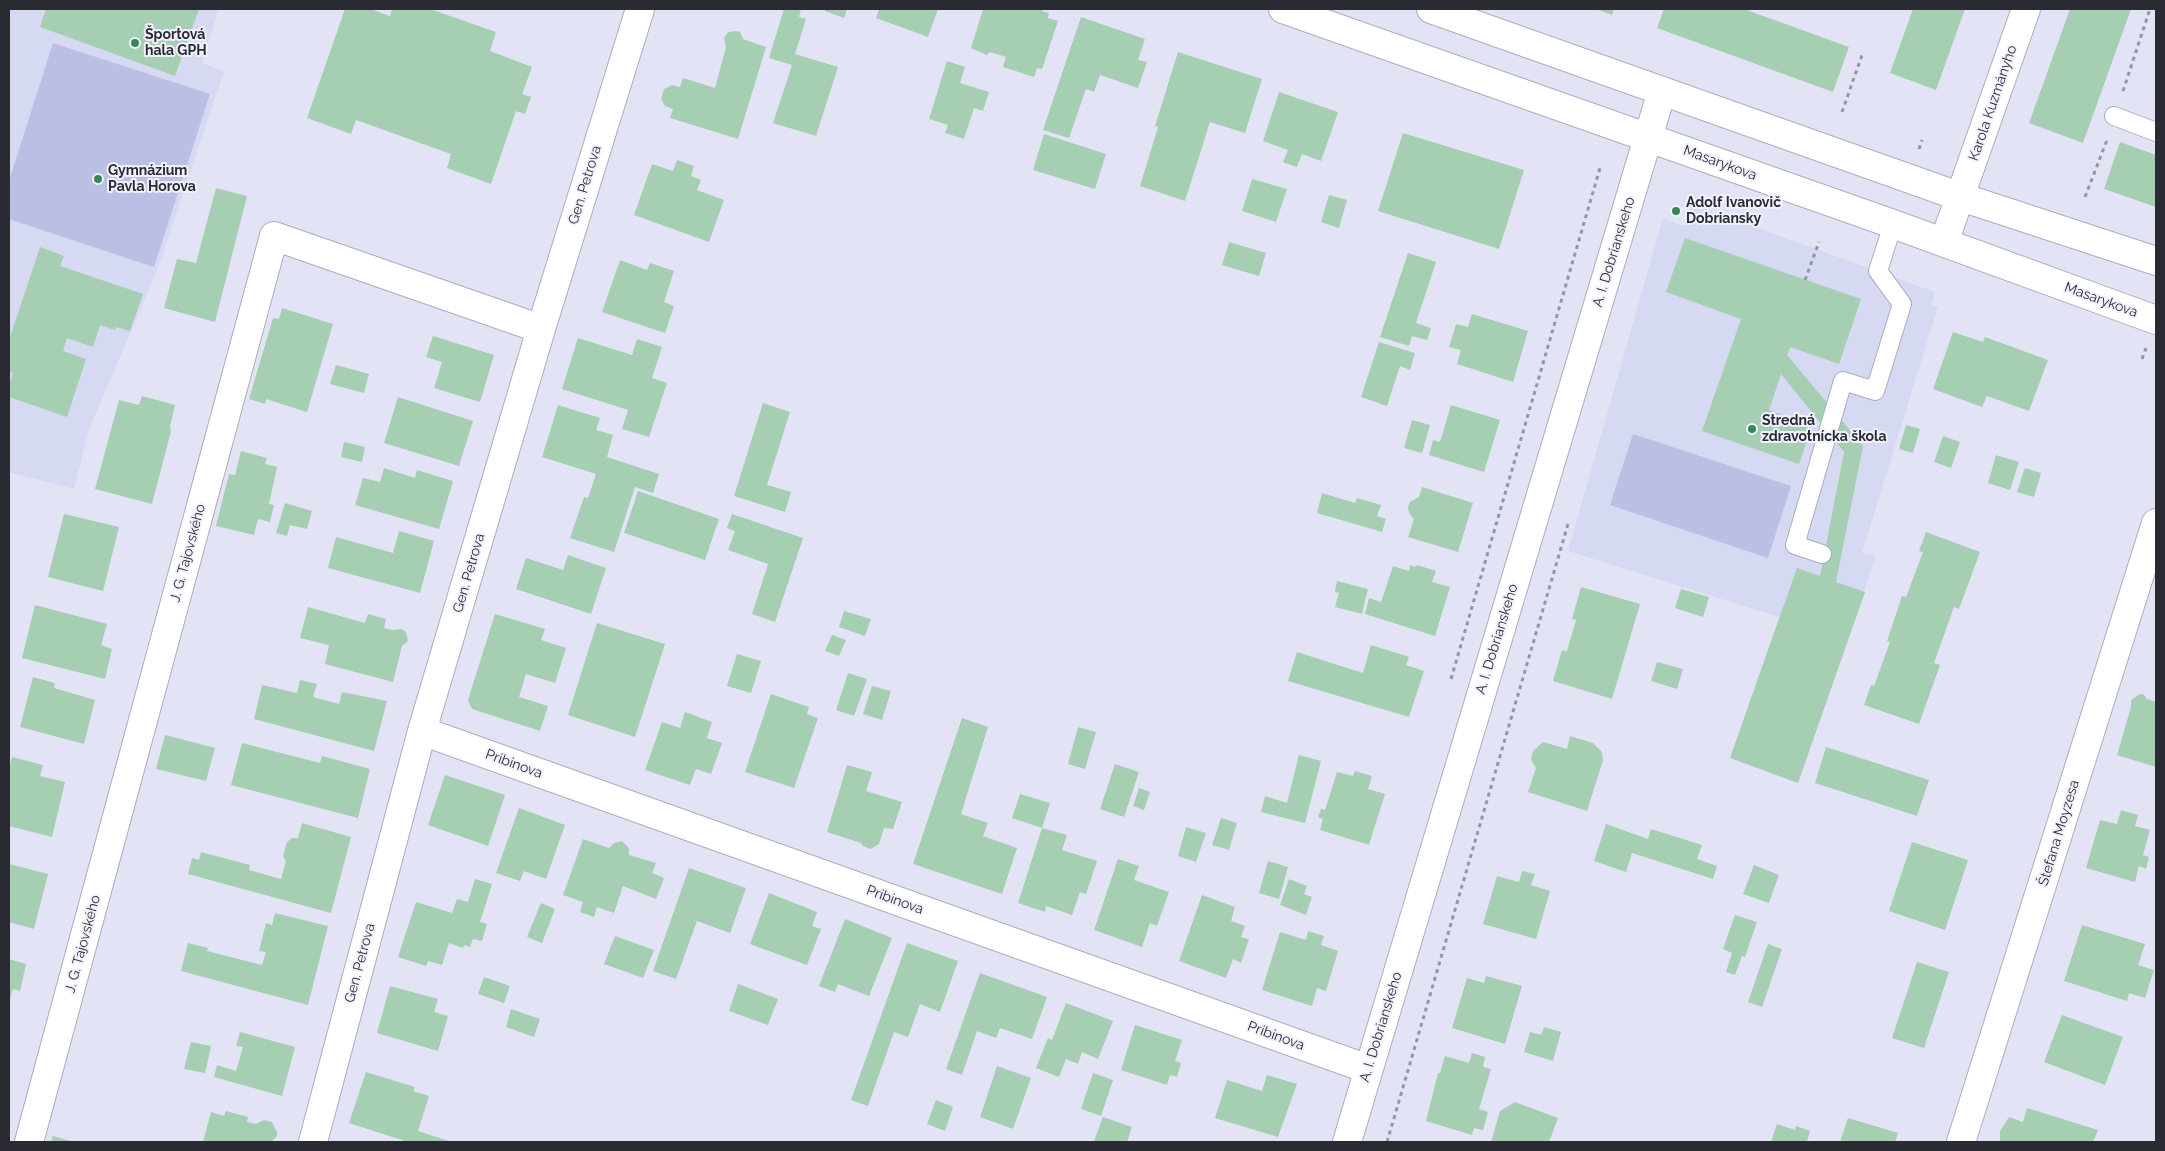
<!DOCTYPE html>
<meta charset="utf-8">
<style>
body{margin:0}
#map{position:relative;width:2165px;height:1151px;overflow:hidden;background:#e2e4f6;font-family:Raleway,sans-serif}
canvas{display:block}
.frame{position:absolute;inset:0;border:10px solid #2a2b32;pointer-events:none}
</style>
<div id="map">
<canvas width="2165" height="1151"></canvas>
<div class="frame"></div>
</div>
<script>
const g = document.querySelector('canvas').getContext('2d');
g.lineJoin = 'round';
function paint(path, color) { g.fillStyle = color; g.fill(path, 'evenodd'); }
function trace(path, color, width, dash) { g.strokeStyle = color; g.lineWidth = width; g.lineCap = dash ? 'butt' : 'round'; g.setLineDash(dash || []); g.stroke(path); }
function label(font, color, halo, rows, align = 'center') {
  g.font = font + ' Raleway,sans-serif'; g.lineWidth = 4; g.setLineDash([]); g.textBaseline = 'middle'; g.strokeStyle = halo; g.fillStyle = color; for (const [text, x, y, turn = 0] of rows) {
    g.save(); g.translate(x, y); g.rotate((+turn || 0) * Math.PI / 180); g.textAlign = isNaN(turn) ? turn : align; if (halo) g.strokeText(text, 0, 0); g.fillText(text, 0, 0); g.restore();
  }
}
const built = new Path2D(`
 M9 9H219L202 63 224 72 158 268 90 427 74 489 9 472Z
 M1691 204 1935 292 1931 305 1938 307 1862 553 1876 556 1798 783 1730 758 1779 617 1568 551 1663 218 1684 226Z`);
const green = new Path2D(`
 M53 43 210 94 154 267 9 219V181Z
 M1633 434 1791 486 1768 558 1610 505Z`);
const building = new Path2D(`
 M46 9H199L175 76 40 27Z
 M345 9H370L390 16 392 9H430L496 32 490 51 532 67 522 94 531 97 525 114 516 111 491 184 447 168 451 154 356 120 351 134 307 118Z
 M784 9H801L799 17 806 19 795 54 838 67 816 136 773 123 792 65 769 58Z
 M826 9H847L844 18 825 11Z
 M879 9H938L928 37 876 18Z
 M983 9H1043L1042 11 1049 13 1048 18 1058 21 1042 69 1037 68 1034 77 1003 67 1006 57 990 52 987 55 971 48Z
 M1596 9H1614L1612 15Z
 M1664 9H1744L1849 47 1833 92 1657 28Z
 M1913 9H1965L1936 90 1890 73Z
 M2070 9H2131L2083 143 2029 123Z
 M1081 17 1145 39 1138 60 1147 62 1138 88 1100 75 1094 92 1086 89 1069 138 1043 130Z
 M736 31 740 32 743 39 766 47 738 139 670 118 673 109 665 106 661 99 664 89 672 85 680 87 683 78 715 88 726 47 724 38 728 32Z
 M1178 52 1262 79 1245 133 1210 122 1185 201 1140 186 1158 127 1155 126Z
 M947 61 965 67 960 83 989 92 983 111 974 108 964 139 945 133 948 125 929 119Z
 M1279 92 1338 112 1321 161 1302 154 1297 167 1283 162 1288 150 1263 141Z
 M1403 133 1524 170 1499 249 1378 211Z
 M1044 134 1106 154 1095 189 1033 170Z
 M2120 142 2156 155V207L2104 189Z
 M677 160 694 166 691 176 701 180 697 190 724 200 709 242 634 215 652 164 673 171Z
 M1252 179 1287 189 1276 222 1242 211Z
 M216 188 247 196 215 322 164 308 177 259 196 263Z
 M1329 195 1347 200 1339 228 1321 222Z
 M1685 238 1861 299 1839 364 1790 347 1787 355 1863 446 1836 582 1865 592 1798 783 1730 758 1797 568 1820 576 1844 452 1781 374 1769 410 1785 416V419L1811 429 1799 464 1702 431 1741 319 1666 292Z
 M1229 242 1266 253 1259 276 1222 265Z
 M40 247 64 256 60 266 143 294 130 331 116 327 115 330 100 325 93 347 67 338 63 351 86 359 67 417 9 397V386L13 373 9 372V340Z
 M1408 253 1436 262 1416 323 1431 328 1427 340 1412 336 1409 346 1380 337Z
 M620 260 647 270 650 263 674 271 664 302 674 306 665 333 602 312Z
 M282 308 333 324 307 412 266 399 265 404 249 399 273 318 279 319Z
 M1472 314 1528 331 1513 382 1457 364 1461 350 1449 347 1456 324 1468 327Z
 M1953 332 1983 342 1985 337 2048 360 2029 411 1987 396 1982 407 1933 389Z
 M433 336 494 355 480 402 434 388 442 362 426 357Z
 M578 338 632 355 637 339 662 347 652 378 667 383 649 437 622 429 628 410 562 389Z
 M1379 342 1415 353 1410 370 1400 366 1387 406 1361 397Z
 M336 365 369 374 364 393 330 384Z
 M142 396 175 405 170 427 171 431 152 504 95 489 119 400 139 405Z
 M398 397 473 421 459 466 384 443Z
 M763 403 790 412 767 485 791 492 785 512 734 496Z
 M558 405 600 418 596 430 613 435 607 457 659 474 653 493 635 487 614 552 570 538 584 497 588 498 596 474 542 457Z
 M1451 405 1500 420 1484 472 1429 455 1433 440 1440 442Z
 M1412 420 1430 425 1422 453 1404 448Z
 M1906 425 1920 429 1913 453 1899 449Z
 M1943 436 1960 442 1951 468 1934 462Z
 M344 442 365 447 362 462 341 457Z
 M241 451 267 458 265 464 277 467 269 504 274 505 270 522 258 519 254 535 216 526 229 474 235 475Z
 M1996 455 2019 462 2010 490 1988 483Z
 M384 468 415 478 417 470 453 481 439 529 355 505 363 478 380 482Z
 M2025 468 2041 473 2034 497 2017 492Z
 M1422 487 1473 503 1458 552 1408 537 1414 519 1409 513 1408 506 1410 502 1419 497Z
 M638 491 719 519 705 560 624 533Z
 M1322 493 1355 503 1357 498 1381 505 1377 516 1386 519 1382 532 1317 513Z
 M285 503 312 511 307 529 290 525 287 536 276 533Z
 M64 514 119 527 103 591 48 577Z
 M732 514 803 538 775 622 752 614 768 564 728 550 735 531 727 528Z
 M399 531 434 541 420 593 328 568 336 537 393 553Z
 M1926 532 1980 552 1959 609 1954 607 1934 663 1940 665 1919 724 1864 705 1871 685 1874 686 1890 642 1887 641 1902 596 1906 597 1923 552 1919 551Z
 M568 555 606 568 591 614 516 589 526 558 563 570Z
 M1410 565 1416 567 1417 565 1436 571 1432 582 1450 587 1435 636 1365 614 1369 598 1381 602 1393 566 1409 571Z
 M1337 581 1368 589 1362 614 1335 607 1339 593 1335 592Z
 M1581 587 1640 604 1612 699 1553 681 1562 650 1567 651 1576 620 1572 619Z
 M1681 589 1709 597 1703 617 1675 608Z
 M35 605 107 624 101 645 112 649 105 679 22 658Z
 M308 607 365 623 368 614 386 619 384 628 393 630 401 629 406 632 408 641 402 646 393 682 325 664 329 645 300 638Z
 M844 611 871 619 865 636 839 627Z
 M495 614 545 629 541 640 566 648 555 683 526 674 519 697 548 706 540 731 472 709 468 700Z
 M597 623 665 644 635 737 568 715Z
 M832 635 846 640 839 656 825 651Z
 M1371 645 1409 657 1406 665 1424 671 1409 717 1288 681 1297 652 1363 673Z
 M737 654 761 661 751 693 727 686Z
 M1657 662 1683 669 1677 689 1651 681Z
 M848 673 867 679 854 716 836 710Z
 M33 677 55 683 54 688 95 700 84 744 20 727Z
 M300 680 317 684 313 697 339 704 342 692 387 701 374 751 254 719 262 685 297 693Z
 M872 686 891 691 882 720 863 714Z
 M771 694 809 707 807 714 818 718 794 788 745 772Z
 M2140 694H2143L2147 699 2156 702V767L2117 755 2131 707V700Z
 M685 712 712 722 707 738 722 743 711 774 696 769 690 785 645 770 662 722 680 728Z
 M962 718 988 727 961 814 988 823 983 836 1017 848 1002 894 913 864Z
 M1078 727 1096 732 1085 769 1068 764Z
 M165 735 215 748 206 781 156 769Z
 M1570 736 1593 743 1602 752 1603 760 1587 811 1528 792 1536 768 1531 760 1533 751 1543 742 1567 749Z
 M242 743 320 763 322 756 370 769 358 818 231 785Z
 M1826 747 1929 780 1917 816 1815 783Z
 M1299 755 1321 761 1305 823 1261 812 1265 796 1287 803Z
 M12 757 43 765 40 776 65 782 52 837 9 826V769Z
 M1115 764 1139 772 1124 817 1100 809Z
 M847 765 872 772 866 791 902 802 893 829 884 828 879 844 871 849 863 846 861 843 827 832Z
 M1355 771 1372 776 1368 789 1385 794 1369 845 1320 830 1323 819 1318 817 1321 809 1325 810 1337 772 1353 776Z
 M445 775 505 795 488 846 428 825Z
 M1139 788 1150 792 1144 810 1133 806Z
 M1020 794 1050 803 1042 828 1067 835 1062 850 1097 861 1086 894 1080 892 1072 915 1046 906 1045 912 1018 903 1042 828 1012 818Z
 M519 808 565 825 546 879 524 871 520 881 496 873Z
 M2121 810 2138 815 2135 826 2150 830 2143 855 2149 857 2146 869 2139 866 2135 882 2086 868 2100 820 2117 824Z
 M1221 818 1237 823 1229 850 1212 845Z
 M302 823 351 837 331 913 188 874 192 858 199 860 201 852 250 865 249 870 281 879 286 861 283 856 287 842 292 838H298Z
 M1606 824 1648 839 1651 829 1702 845 1697 859 1717 866 1713 879 1632 853 1626 872 1594 861Z
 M1186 827 1206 833 1196 862 1178 856Z
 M583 839 609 848 614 843 622 841 629 848V855L656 863 652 873 664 878 656 899 623 886 614 913 597 907 594 917 580 912 583 902 563 895Z
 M1912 842 1968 860 1945 930 1889 911Z
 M1118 859 1139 866 1134 880 1169 892 1157 926 1150 923 1142 947 1094 930Z
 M1268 861 1288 867 1279 899 1259 893Z
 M9 864 48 874 34 929 9 922Z
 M1754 865 1779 875 1769 903 1743 894Z
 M689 868 746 888 730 933 697 921 676 979 653 971Z
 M1522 871 1535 874 1531 885 1550 891 1536 939 1483 924 1497 876 1519 882Z
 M475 879 492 884 480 922 487 924 482 941 473 939 470 947 464 945 463 948 449 943 442 965 428 961 426 966 398 957 416 902 452 913 457 899 468 902Z
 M1289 879 1307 886 1304 894 1312 897 1306 915 1280 905Z
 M769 893 817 912 812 926 821 929 807 965 750 944Z
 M1202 895 1235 907 1231 921 1245 926 1241 937 1249 939 1241 963 1233 959 1226 978 1179 961Z
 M541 903 555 909 542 943 527 937Z
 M275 913 328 926 308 1005 181 971 188 943 208 948 207 951 262 965 266 952 259 951 266 923 272 925Z
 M1735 915 1757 922 1745 957 1742 956 1735 975 1726 972 1732 953 1723 949Z
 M845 919 892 938 869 996 838 984 835 992 819 986Z
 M2082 925 2145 944 2138 965 2154 970 2145 998 2129 993 2127 1001 2064 981Z
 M1308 931 1324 936 1321 945 1338 951 1326 991 1317 988 1312 1006 1262 990 1280 932 1306 940Z
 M615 936 654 950 643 978 604 964Z
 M907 943 958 961 940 1012 920 1004 908 1037 894 1032 868 1106 851 1100Z
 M1768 944 1782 949 1762 1007 1748 1002Z
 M9 959 26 964 20 991 13 989 9 1003Z
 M1917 962 1949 972 1924 1048 1892 1038Z
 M980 973 1047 997 1032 1039 1000 1028 996 1038 977 1031 962 1075 946 1069Z
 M1486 976 1522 986 1505 1044 1452 1028 1467 978 1484 983Z
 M484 977 510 986 504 1003 478 994Z
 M738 984 778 999 768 1025 729 1011Z
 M390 986 438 999 434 1012 448 1016 438 1051 377 1033Z
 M1066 1003 1113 1021 1098 1059 1082 1052 1078 1064 1066 1059 1059 1077 1036 1068 1048 1038 1052 1040Z
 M511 1009 540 1019 534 1037 506 1027Z
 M2062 1015 2123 1037 2105 1085 2044 1062Z
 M1135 1025 1182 1040 1175 1061 1181 1063 1177 1077 1170 1075 1167 1085 1121 1070Z
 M1544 1027 1561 1032 1553 1061 1524 1052 1530 1032 1541 1035Z
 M240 1032 295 1047 282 1096 214 1077 217 1065 236 1071 243 1047 236 1046Z
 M191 1042 211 1046 205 1073 184 1069Z
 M1472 1053 1485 1057 1483 1067 1491 1069 1479 1109 1488 1112 1483 1130 1474 1128 1472 1135 1426 1121 1438 1073H1440L1445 1056 1469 1063Z
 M997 1066 1031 1078 1013 1129 980 1117Z
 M366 1072 415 1087 413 1091 429 1096 418 1131 449 1141V1142H408L349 1123Z
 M1093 1073 1113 1080 1101 1116 1081 1109Z
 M1267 1075 1297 1084 1278 1137 1215 1118 1227 1080 1262 1091Z
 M936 1100 953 1107 945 1131 927 1124Z
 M1515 1102 1558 1118 1549 1142H1491L1500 1111Z
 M2027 1108 2098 1130 2093 1142H2000V1131L2009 1117 2023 1122Z
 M226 1111 248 1117 247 1122 256 1124 264 1120 272 1122 277 1132V1136L271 1142H203L211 1112 224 1116Z
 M1103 1117 1132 1127 1127 1142 1094 1141Z
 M1848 1118 1898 1133 1895 1142H1840Z
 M1777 1124 1795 1130 1796 1126 1810 1131 1807 1142H1771Z
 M53 1136 74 1142H51Z`);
const path = new Path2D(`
 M2123 91 2150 9
 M1842 112 1862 55
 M1919 149 1922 140
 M2085 197 2107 140
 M1805 280 1819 242
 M2142 359 2146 348
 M1451 679 1600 168
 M1387 1142 1568 524`);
const service = new Path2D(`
 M2114 116 2156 132
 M1822 554 1795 545 1843 381 1875 391 1902 304 1878 271 1893 224`);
const minor = new Path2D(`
 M1944 242 2026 9
 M422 731 1368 1069
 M29 1142 274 236 541 329
 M313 1142 422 731 541 329 640 9
 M1347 1142 1662 91
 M1961 1142 2156 523`);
const secondary = new Path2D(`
 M1283 9 1893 224 2156 320
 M1431 9 1961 197 2156 261`);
const markers = [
 [135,43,5,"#388758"],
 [98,179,5,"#388758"],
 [1676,211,5,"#388758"],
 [1752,429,5,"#388758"]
];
const poiNames = [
 ["Športová",145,35],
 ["hala GPH",145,51],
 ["Gymnázium",108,171],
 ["Pavla Horova",108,187],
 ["Adolf Ivanovič",1686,203],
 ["Dobriansky",1686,219],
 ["Stredná",1762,421],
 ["zdravotnícka škola",1762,437]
];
const streetNames = [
 ["Karola Kuzmányho",1993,103,-71],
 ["Masarykova",1720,163,20],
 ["Gen. Petrova",585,185,-73],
 ["A. I. Dobrianskeho",1614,252,-73],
 ["Masarykova",2101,300,20],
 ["J. G. Tajovského",188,553,-75],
 ["Gen. Petrova",469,573,-74],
 ["A. I. Dobrianskeho",1497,639,-73],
 ["Pribinova",514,764,20],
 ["Štefana Moyzesa",2059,833,-73],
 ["Pribinova",895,900,20],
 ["J. G. Tajovského",83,944,-75],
 ["Gen. Petrova",360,963,-75],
 ["A. I. Dobrianskeho",1381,1027,-73],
 ["Pribinova",1276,1036,20]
];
paint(built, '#d6d9f2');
paint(green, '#bcbfe4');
paint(building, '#a6ceb2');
trace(service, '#abacbe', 20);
trace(minor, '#abacbe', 30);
trace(secondary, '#abacbe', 30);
trace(path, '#9596a4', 3, [4, 4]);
trace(service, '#fff', 18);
trace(minor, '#fff', 28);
trace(secondary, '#fff', 28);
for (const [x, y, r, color] of markers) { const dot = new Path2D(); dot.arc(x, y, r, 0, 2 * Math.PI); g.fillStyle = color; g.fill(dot); trace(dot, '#f1f2fd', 2); }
label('bold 14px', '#2a2b32', '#f1f2fd', poiNames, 'left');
label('14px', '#2a2b32', '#f1f2fd', streetNames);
</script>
